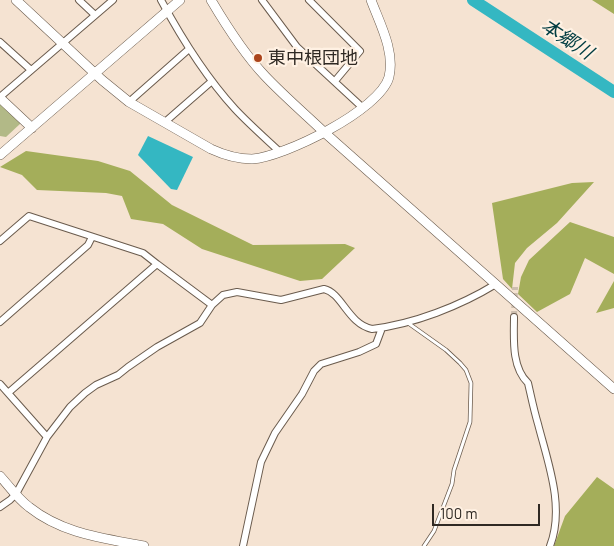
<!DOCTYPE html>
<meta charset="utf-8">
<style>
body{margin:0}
#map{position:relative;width:614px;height:546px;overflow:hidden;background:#f5e3d2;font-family:Barlow,sans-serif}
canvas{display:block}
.scale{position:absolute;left:432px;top:504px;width:108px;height:22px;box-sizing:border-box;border:2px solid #2f2923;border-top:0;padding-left:6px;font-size:15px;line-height:18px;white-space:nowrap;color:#2f2923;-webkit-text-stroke:4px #fff1e3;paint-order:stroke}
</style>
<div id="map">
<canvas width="614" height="546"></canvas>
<div class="scale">100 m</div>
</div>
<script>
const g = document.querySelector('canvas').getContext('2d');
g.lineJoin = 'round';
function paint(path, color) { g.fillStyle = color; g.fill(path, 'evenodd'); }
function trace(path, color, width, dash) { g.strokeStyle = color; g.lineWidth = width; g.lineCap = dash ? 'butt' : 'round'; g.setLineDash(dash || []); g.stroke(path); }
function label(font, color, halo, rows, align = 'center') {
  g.font = font + ' Barlow,"Noto Sans JP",sans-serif'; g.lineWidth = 4.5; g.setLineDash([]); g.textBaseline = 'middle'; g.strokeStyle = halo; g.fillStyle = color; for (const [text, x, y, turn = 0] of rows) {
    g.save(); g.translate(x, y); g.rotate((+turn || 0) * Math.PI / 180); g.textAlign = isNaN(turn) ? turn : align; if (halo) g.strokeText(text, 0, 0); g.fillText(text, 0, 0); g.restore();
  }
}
const green = new Path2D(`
 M0 104 21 123 6 137 0 136Z`);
const forest = new Path2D(`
 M592 0H614V14Z
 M26 151 98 161 130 171 172 205 253 245 345 244 355 248 322 279 300 281 202 249 163 224 131 219 122 196 106 193 37 190 22 175 0 167Z
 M594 182 557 223 527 248 515 263 512 289 503 279 492 203 572 183Z
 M570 222 614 237V274L585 258 570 294 537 312 518 294 521 277 529 260Z
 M614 281V308L596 313Z
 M597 477 614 489V546H554L565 516Z`);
const water = new Path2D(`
 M148 136 193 157 177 190 171 189 138 155Z`);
const river = new Path2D(`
 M473 0 614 92`);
const streetTunnel = new Path2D(`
 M514 317 515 287`);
const lane = new Path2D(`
 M408 323 446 350 460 363 466 370 471 383 470 422 454 470 452 484 434 531 424 546`);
const street = new Path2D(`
 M79 0 95 15
 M161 0C182 39 205 76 235 109 249 124 265 138 280 152
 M262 0 297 47 363 108
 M309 0 360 51 335 81
 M0 42 31 70
 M0 97 113 0
 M129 102 189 49
 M165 122 212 81
 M0 241 29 216 143 253 157 264
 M514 317C514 337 511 367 528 383 531 396 534 411 538 424 548 463 565 507 550 546
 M0 322 88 245 92 237
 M0 384 47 437
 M8 393 157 264 212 305
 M0 507 10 500 16 494 47 437 70 407 85 393 96 385 118 375 128 367 157 347 200 323 212 305 223 295 237 292 281 300 324 289C342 293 348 324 372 329 414 324 460 306 496 284
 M243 546 261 462 275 433 302 394 314 371 321 364 359 352 376 344 382 328`);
const secondary = new Path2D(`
 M16 0 102 80 129 102 211 149C224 155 237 159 252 159 284 157 380 110 389 77 395 51 380 24 371 0
 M211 0C227 27 244 54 265 76 284 96 305 114 325 133L614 389
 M0 98 32 128
 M0 155 180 0
 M0 476C9 486 18 499 29 507 63 534 103 538 144 546`);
const markers = [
 [258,58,5,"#ab451c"]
];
const poiNames = [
 ["東中根団地",268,58]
];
const waterNames = [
 ["本郷川",567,39,33]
];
paint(green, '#b2b987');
paint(forest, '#a4ae5a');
paint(water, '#34b7c2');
trace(river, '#34b7c2', 12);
trace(streetTunnel, '#cdbeaf', 6, [6, 3]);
trace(lane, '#6a5b4d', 4.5);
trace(street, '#6a5b4d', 8);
trace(secondary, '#6a5b4d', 10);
trace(lane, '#fff', 3);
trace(street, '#fff', 6);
trace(secondary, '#fff', 9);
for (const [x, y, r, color] of markers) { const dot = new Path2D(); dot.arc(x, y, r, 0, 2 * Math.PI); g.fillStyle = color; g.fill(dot); trace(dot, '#fff1e3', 2); }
label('18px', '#2f2923', '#fff1e3', poiNames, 'left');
label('italic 19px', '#003c41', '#fff1e3', waterNames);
</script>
